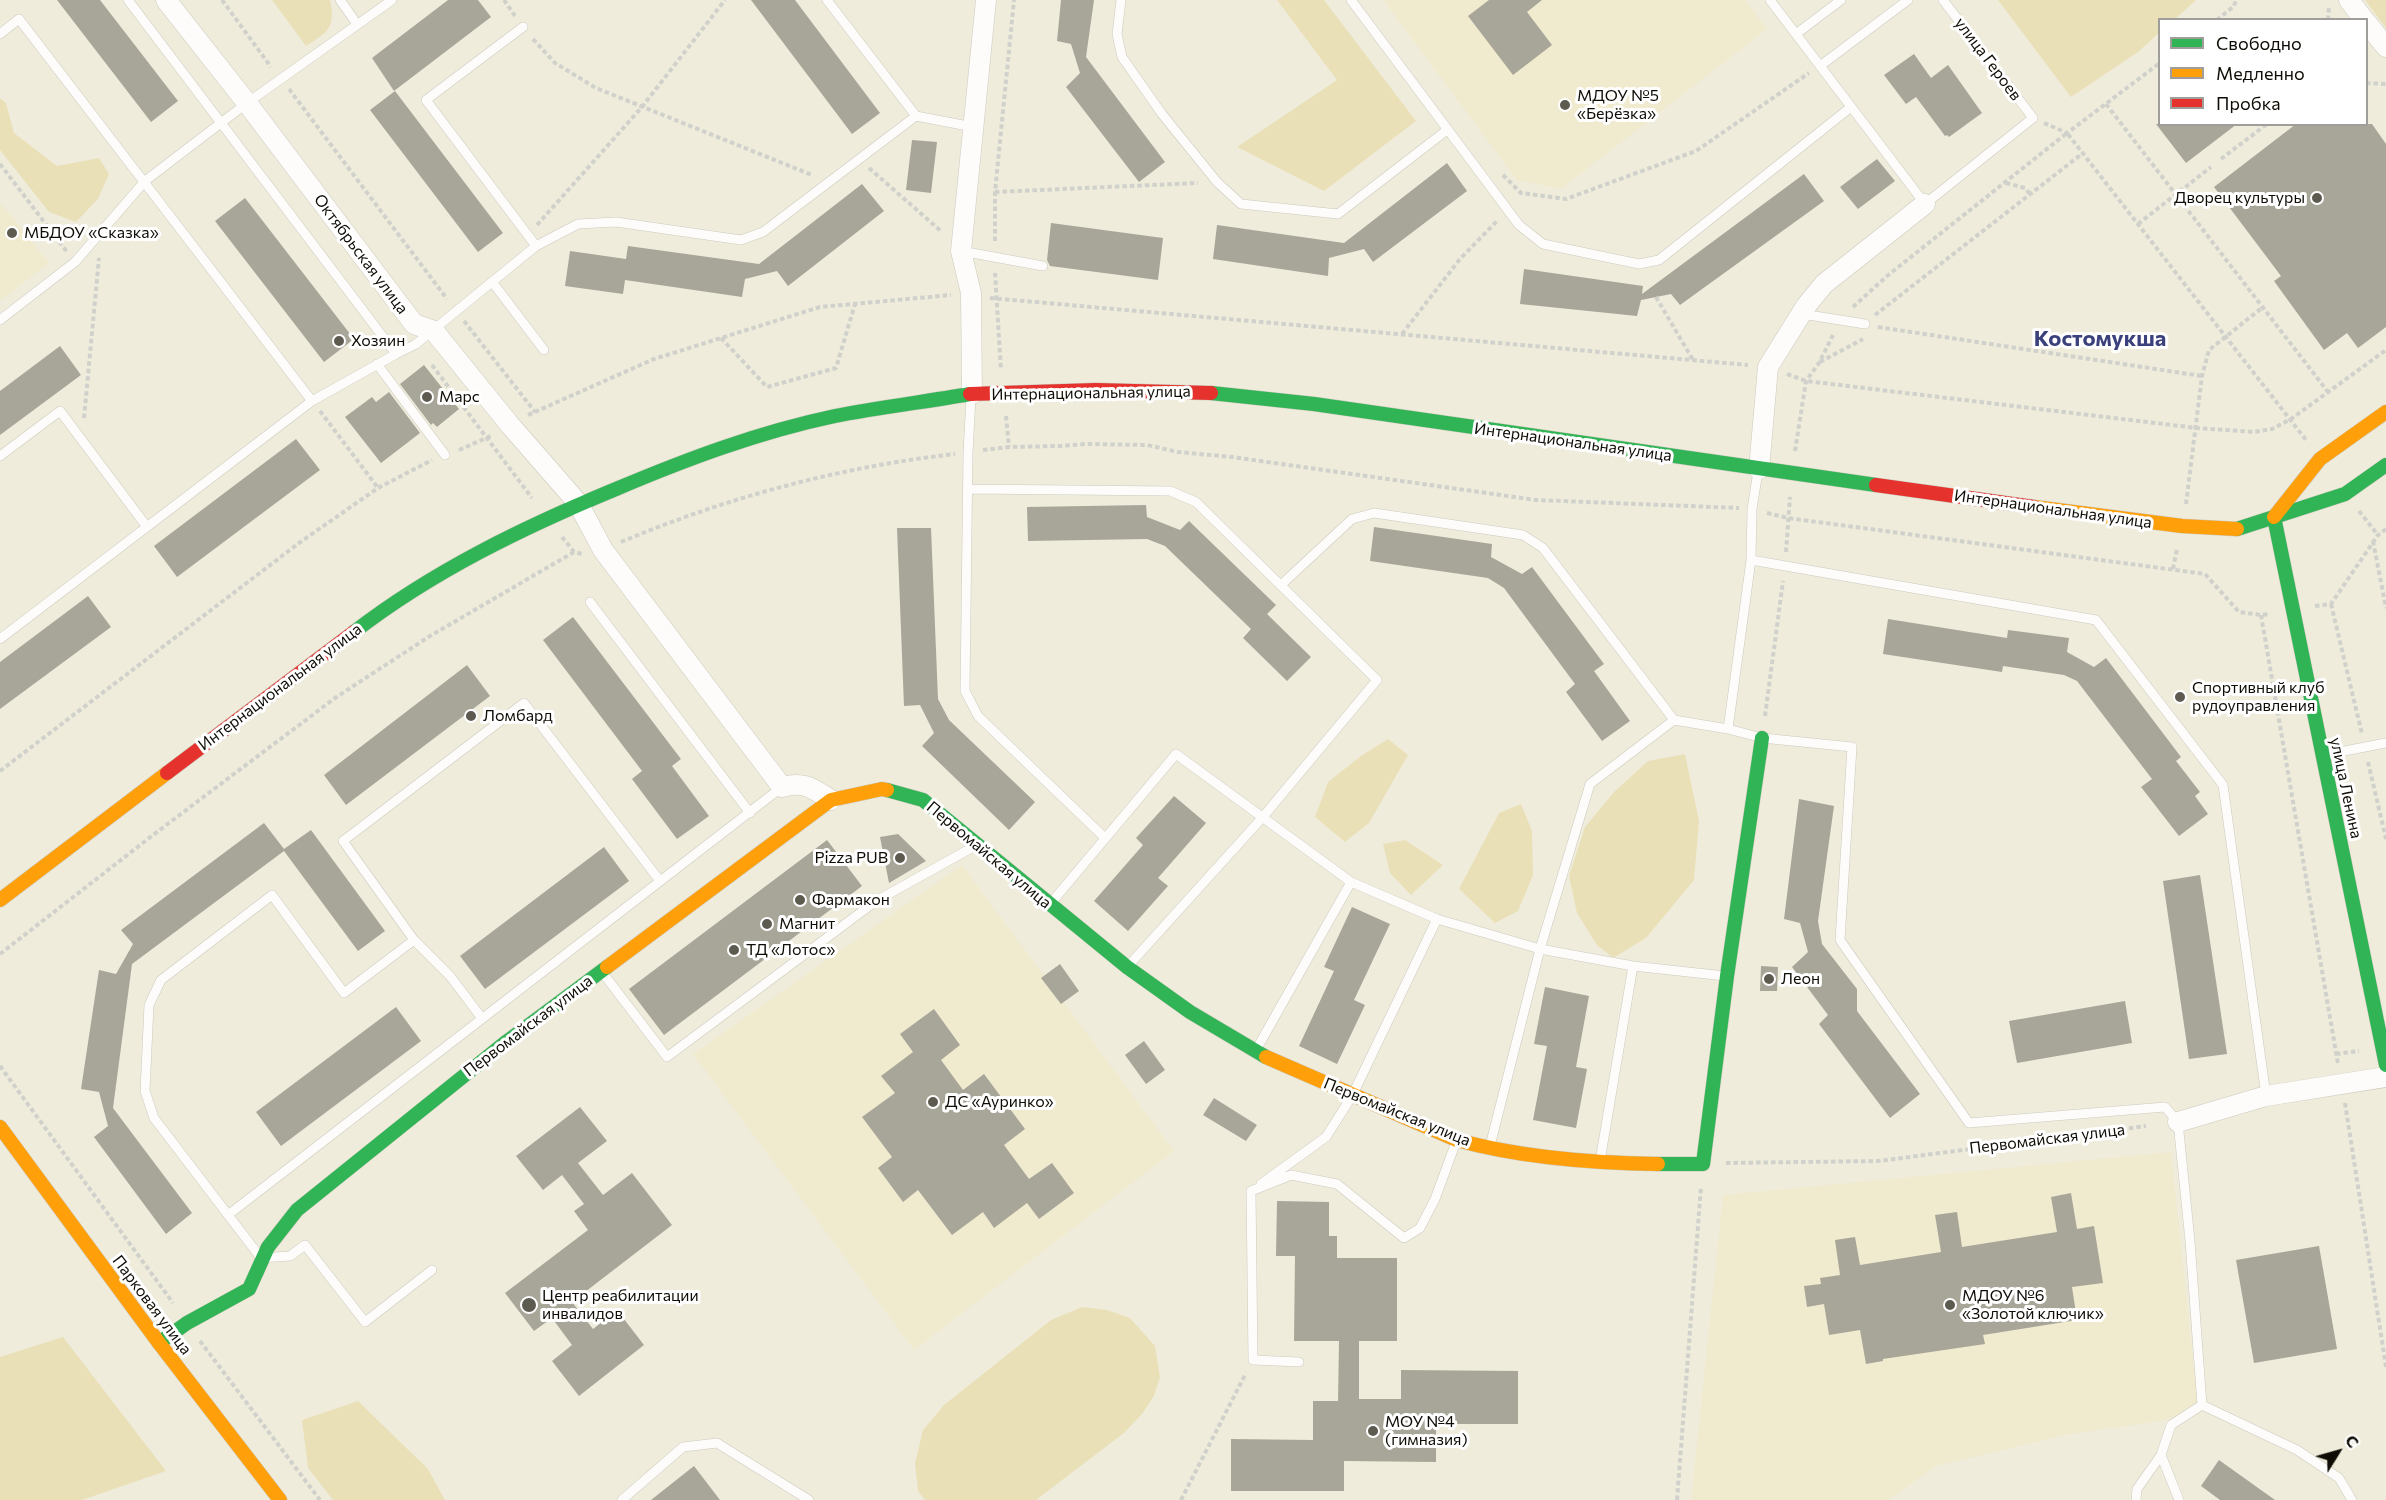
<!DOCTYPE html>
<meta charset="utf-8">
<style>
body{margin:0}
#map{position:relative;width:2386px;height:1500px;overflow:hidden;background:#efecdc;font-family:Commissioner,sans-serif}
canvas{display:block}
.legend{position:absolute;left:2158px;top:18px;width:210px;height:108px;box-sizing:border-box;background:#fff;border:2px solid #9f9e9b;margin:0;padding:8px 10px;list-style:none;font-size:18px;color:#0e0c04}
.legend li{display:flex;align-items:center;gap:12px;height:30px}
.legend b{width:30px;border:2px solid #9f9e9b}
.north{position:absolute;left:2308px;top:1422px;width:60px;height:60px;-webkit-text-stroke:4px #fff;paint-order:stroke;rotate:53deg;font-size:16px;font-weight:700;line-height:24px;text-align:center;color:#0e0c04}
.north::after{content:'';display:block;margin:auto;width:21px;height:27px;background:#0e0c04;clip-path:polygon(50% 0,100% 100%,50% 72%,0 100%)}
</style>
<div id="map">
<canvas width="2386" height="1500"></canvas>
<ul class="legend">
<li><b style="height:8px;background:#30b455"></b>Свободно</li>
<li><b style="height:8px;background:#ff9f0a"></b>Медленно</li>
<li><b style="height:8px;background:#e5322d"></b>Пробка</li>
</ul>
<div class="north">С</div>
</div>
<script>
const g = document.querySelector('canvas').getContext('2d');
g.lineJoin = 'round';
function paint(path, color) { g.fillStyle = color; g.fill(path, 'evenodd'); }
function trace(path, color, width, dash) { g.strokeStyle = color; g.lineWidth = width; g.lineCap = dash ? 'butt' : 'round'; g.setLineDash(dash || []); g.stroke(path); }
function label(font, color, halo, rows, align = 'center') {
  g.font = font + ' Commissioner,sans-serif'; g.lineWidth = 6; g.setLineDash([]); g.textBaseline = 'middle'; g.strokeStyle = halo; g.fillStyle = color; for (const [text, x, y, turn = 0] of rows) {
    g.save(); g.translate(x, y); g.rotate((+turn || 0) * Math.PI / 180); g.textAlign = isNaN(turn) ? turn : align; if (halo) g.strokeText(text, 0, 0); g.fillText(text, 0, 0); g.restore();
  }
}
const built = new Path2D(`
 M1383 0H1745L1767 29 1561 189 1517 180Z
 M0 202 49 263 0 301Z
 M962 865 1174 1151 914 1350 693 1054Z
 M2171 1152 2199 1415 2066 1435 1936 1466 1889 1500H1691L1723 1195Z`);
const green = new Path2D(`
 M272 0H330C336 28 328 32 306 46Z
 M1277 0H1324L1416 121 1324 191 1237 147 1337 80Z
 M1998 0H2196L2175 19 2160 20 2159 33 2138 52 2071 97Z
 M2365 0H2386V28Z
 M0 98 6 103 14 133 57 166 99 158 109 174 98 199 76 222 49 212 0 150Z
 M1388 739 1408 755 1369 823 1345 842 1315 817 1328 782 1361 756Z
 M1685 754 1699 821 1694 880 1646 938 1613 958 1597 945 1577 913 1569 876 1585 827 1614 792 1648 761Z
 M1521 804 1532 831 1533 875 1518 911 1495 923 1459 889 1499 813Z
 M1405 840 1443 865 1411 895 1390 873 1383 844Z
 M1082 1307 1107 1310 1130 1318 1155 1346 1160 1377 1154 1396 1142 1414 1124 1433 1036 1500H925L918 1491 915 1463 923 1430 944 1405 1051 1320Z
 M63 1337 166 1471 82 1500H0V1357Z
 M358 1401 428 1469 445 1500H333L308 1468 302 1420Z`);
const building = new Path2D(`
 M57 0H100L178 101 151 122Z
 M448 0H478L491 17 394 91 372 58Z
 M751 0H795L880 113 852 134Z
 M1061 0H1094L1086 57 1165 162 1139 182 1066 87 1080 73 1071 44 1057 41Z
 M1489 0H1542L1527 12 1552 45 1513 75 1468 16Z
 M1914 54 1931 78 1948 65 1982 113 1949 137 1947 135 1945 136 1916 97 1906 104 1884 75Z
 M395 91 503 233 478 252 370 110Z
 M2156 124H2237L2186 163Z
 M2296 124H2372L2386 144V327L2358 348 2347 333 2324 350 2274 281 2281 276 2214 187Z
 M912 140 937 142 931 193 906 190Z
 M1877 159 1895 181 1858 209 1840 187Z
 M1447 163 1467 191 1373 262 1364 249 1329 258 1328 276 1213 259 1217 225 1344 243Z
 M1804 174 1824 201 1680 305 1671 294 1641 300 1637 316 1520 304 1524 269 1643 286 1642 294Z
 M862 184 884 211 788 286 777 271 745 279 742 297 625 280 623 294 565 286 570 251 626 259 628 246 759 264Z
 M245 198 354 339 324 362 215 221Z
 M1051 223 1163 238 1158 280 1050 266 1047 260Z
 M60 346 81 375 0 435V391Z
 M424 365 459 409 437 427 433 423 431 425 400 384Z
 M389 392 420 433 381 463 345 417 372 397 376 402Z
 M296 439 320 470 177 577 154 546Z
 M1146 505 1147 517 1180 530 1189 521 1276 605 1267 614 1311 657 1287 681 1243 638 1251 629 1165 546 1147 539 1028 541 1027 507Z
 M1374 527 1492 544 1491 557 1522 574 1532 567 1604 664 1594 671 1630 721 1602 741 1566 692 1575 684 1504 588 1488 578 1370 561Z
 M897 528H931L938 699 949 720 1035 802 1009 830 922 746 934 733 920 705 904 706Z
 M88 596 111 627 0 709V662Z
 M573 617 681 759 672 766 709 816 677 839 632 779 642 771 543 640Z
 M1888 619 2007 638 2008 630 2069 638 2067 652 2094 667 2106 658 2181 757 2176 761 2200 792 2195 796 2208 814 2179 836 2141 787 2152 779 2077 681 2064 675 2003 666 2002 672 1883 654Z
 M467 665 490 696 346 805 324 775Z
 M1174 796 1206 823 1158 878 1168 886 1128 931 1094 901 1143 845 1136 838Z
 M1799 799 1834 806 1818 921 1822 944 1857 989V1011L1920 1094 1890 1118 1819 1024 1828 1015 1792 967 1808 952 1800 923 1784 919Z
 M264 823 284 849 311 830 385 931 358 951 284 851 132 964 113 1108 192 1213 166 1234 94 1137 108 1126 99 1092 81 1089 99 970 116 974 133 944 121 930Z
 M898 834 926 861 889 883 880 837Z
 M827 840 862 886 664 1035 629 989Z
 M604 847 629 881 485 989 460 956Z
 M2200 875 2227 1054 2189 1059 2163 881Z
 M1352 907 1390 924 1354 1000 1365 1005 1337 1064 1299 1046 1334 971 1324 967Z
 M1060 964 1079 991 1061 1004 1041 978Z
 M1761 966 1778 967 1777 991H1760Z
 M1545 987 1589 996 1576 1067 1587 1069 1576 1128 1533 1120 1547 1046 1534 1044Z
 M2125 1001 2132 1043 2017 1063 2009 1021Z
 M396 1007 421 1041 281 1146 256 1112Z
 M934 1009 960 1045 941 1060 963 1090 984 1074 1025 1129 1004 1145 1029 1179 1052 1163 1074 1193 1039 1219 1027 1203 994 1228 983 1212 952 1235 918 1190 903 1202 878 1168 892 1157 862 1117 895 1093 881 1076 913 1052 900 1034Z
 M1144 1041 1165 1070 1146 1084 1125 1055Z
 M1214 1098 1257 1125 1246 1141 1203 1115Z
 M580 1107 607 1141 578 1163 603 1195 632 1173 672 1225 572 1302 593 1329 617 1310 644 1345 579 1396 552 1361 572 1345 552 1318 534 1331 505 1293 588 1230 574 1211 584 1204 562 1175 543 1190 516 1156Z
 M2071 1193 2077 1229 2094 1226 2103 1283 2072 1287 2077 1320 1983 1335 1985 1344 1883 1359V1361L1866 1364 1860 1330 1829 1335 1824 1304 1807 1307 1804 1286 1821 1284 1820 1278 1840 1275 1835 1240 1855 1237 1860 1265 1941 1252 1935 1215 1957 1212 1962 1247 2057 1232 2051 1197Z
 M1277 1201 1329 1202V1236H1337V1258H1397V1341H1359V1399H1401V1370L1518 1371V1424H1436V1462L1344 1461V1491H1231V1439L1313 1440V1401H1338L1339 1341H1294L1295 1256H1276Z
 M2319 1246 2337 1349 2254 1363 2236 1260Z
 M2219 1460 2275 1500H2220L2201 1486Z
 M694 1466 720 1500H651Z`);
const path = new Path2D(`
 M222 0 271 67
 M504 0 515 16
 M2217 20 2234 6 2236 0
 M2328 20 2329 7
 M533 39 555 63 596 88 812 175
 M2366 83 2386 84
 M289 89 447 299
 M2106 104 2328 392
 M2044 123 2067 133 2160 63
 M2221 159 2267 124
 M0 164 67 252
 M869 168 942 232
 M1503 175 1521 193 1566 199 1696 151 1809 73
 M2006 183 2025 188 2030 194
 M995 192 1198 183
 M2138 224 2211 167
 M537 225 642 107 725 0
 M995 241V192L1014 0
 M995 273 1001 370
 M1656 297 1693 360
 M990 298 1748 365
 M1853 307 1887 276 2067 133 2306 440
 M1875 315 2083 153
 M464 321 535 412
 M1878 327 2202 376
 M1402 334 1460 259 1497 221
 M721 338 767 387 836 368 855 304
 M1820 362 1863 339
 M432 365 532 498
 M1787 374 1806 381 2197 428 2254 432 2272 429 2291 419 2386 350
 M320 411 378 488
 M528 415 654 359 820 307 951 295
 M1006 416 1009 447
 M84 418 99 258
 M459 450 493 435
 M983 450 1009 447 1059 446 1086 444 1147 445 1178 452 1232 457 1536 500 1739 508
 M1795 451 1806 381 1819 363 1833 335
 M2186 504 2202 376 2209 350 2263 307
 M2359 511 2378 535
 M1767 513 1788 518 2205 574 2239 612 2261 615 2269 614
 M562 537 574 552 583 554
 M2373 541 2386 608
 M621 542C728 497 840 467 955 454
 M1786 552 1790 497
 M2173 569 2177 549
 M2331 604 2362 734
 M2315 606 2331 604 2378 535 2386 529
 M2261 615 2338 1064
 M1765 716 1783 581
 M2368 762 2386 839
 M0 771 299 543 378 488 432 460
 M0 954 153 835 335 698 430 636 574 552
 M2336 1054 2359 1051
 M0 1066 173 1303
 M2345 1103 2386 1367
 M1726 1163 1879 1161 2146 1126
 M200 1341 320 1500
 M1181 1500 1246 1373
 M1677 1500 1701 1187`);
const lane = new Path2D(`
 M128 0 396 354
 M340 0 357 24
 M827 0 916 116 973 127
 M1121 0 1117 34 1122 57 1162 114 1217 182 1241 204 1338 214 1447 130
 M1351 0 1519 225 1543 244 1639 264 1659 260 1851 107
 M1770 0 1925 204 2033 118 1943 0
 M523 27 426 100 536 246
 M0 34 19 19 312 401
 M1796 34 1841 0
 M1820 66 1908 0
 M961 251 1043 266
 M493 283 544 350
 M1802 314 1865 324
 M0 320 75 262 145 181 247 103 392 0
 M377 364 445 455
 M971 397 968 453 965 691 978 716 1105 838
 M0 456 60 411 147 527
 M1758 471 1752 509 1751 560 1728 729 1762 738 1852 747 1840 940 1969 1123 2165 1107 2178 1122 2190 1241 2202 1405 2297 1450 2339 1478 2352 1500
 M968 489 1170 491 1196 502 1377 680 1262 818 1129 965
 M1751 560 2096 620 2223 785 2266 1096
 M1282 584 1352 519 1374 513 1523 535 1543 548 1674 720 1728 729
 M590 602 750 813
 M0 639 312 401 396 354 416 344 536 246 578 224 616 222 741 240 763 232 916 116
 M2324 755 2386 743
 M1051 903 1176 754 1351 882 1437 919 1540 949 1633 966 1725 976
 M414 940 344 993 272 895 161 980 149 1005 145 1091 154 1118 261 1258 290 1256 305 1245 365 1322 432 1270
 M602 972 667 1057 876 901 975 846
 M481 1017 450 976 414 940 343 841 524 703 660 881
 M1256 1050 1351 882
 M1490 1146 1540 949 1590 784 1674 720
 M1600 1161 1633 966
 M1261 1184 1326 1137 1352 1096 1437 919
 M228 1215 782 787
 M1299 1362 1253 1360 1251 1191 1291 1175 1337 1184 1404 1238 1420 1228 1435 1199 1456 1142
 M2161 1455 2171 1425 2202 1405
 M622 1500 683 1447 717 1443 809 1500
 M2136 1500 2137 1489 2161 1455 2179 1500`);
const street = new Path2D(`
 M166 0 247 103 414 324 434 331 510 425 578 503 603 550 782 787C805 781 812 788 831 800
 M2349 0 2364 20
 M2366 22 2386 47
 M972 394 971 293 961 251 986 0
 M1759 469 1768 367 1806 306 1824 284 1925 204
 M2178 1122 2266 1096 2386 1077`);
const fast = new Path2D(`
 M1211 393 1314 404 1876 485
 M2274 517 2386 1065
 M2237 529 2345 494 2386 465
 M354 632C433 571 524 527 616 489 687 459 759 432 835 416 879 407 925 402 970 394
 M887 790 923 800 1127 967 1190 1012 1266 1057
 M1658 1164H1703L1727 976 1762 738
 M159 1343 187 1323 249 1289 268 1247 297 1210 506 1042 607 967`);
const slow = new Path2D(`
 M2034 507 2182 526 2237 529
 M2274 517 2320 459 2386 412
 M0 900 167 773
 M607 967 831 800 882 789 887 790
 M1266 1057 1457 1140C1522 1158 1591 1163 1658 1164
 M0 1127 159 1343 280 1500`);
const jam = new Path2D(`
 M970 394 1096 390 1211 393
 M1876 485 2034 507
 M167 773 354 632`);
const markers = [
 [1565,105,6,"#5d5a50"],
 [2317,198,6,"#5d5a50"],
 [12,233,6,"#5d5a50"],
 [339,341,6,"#5d5a50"],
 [427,397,6,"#5d5a50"],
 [2180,697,6,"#5d5a50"],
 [471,716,6,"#5d5a50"],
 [900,858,6,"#5d5a50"],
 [800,900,6,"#5d5a50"],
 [767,924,6,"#5d5a50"],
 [734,950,6,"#5d5a50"],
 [1769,979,6,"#5d5a50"],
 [933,1102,6,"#5d5a50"],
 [529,1305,8,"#5d5a50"],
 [1950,1305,6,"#5d5a50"],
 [1373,1431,6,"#5d5a50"]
];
const streetNames = [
 ["улица Героев",1988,59,53],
 ["Октябрьская улица",361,254,53],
 ["Интернациональная улица",1091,393,-1],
 ["Интернациональная улица",1573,442,8],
 ["Интернациональная улица",2053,509,8],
 ["Интернациональная улица",280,687,-37],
 ["улица Ленина",2346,788,78],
 ["Первомайская улица",989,855,40],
 ["Первомайская улица",528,1026,-37],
 ["Первомайская улица",1397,1112,22],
 ["Первомайская улица",2047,1139,-7],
 ["Парковая улица",152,1305,53]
];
const poiNames = [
 ["МДОУ №5",1577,96],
 ["«Берёзка»",1577,114],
 ["Дворец культуры",2305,198,"right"],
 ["МБДОУ «Сказка»",24,233],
 ["Хозяин",351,341],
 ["Марс",439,397],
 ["Спортивный клуб",2192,688],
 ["рудоуправления",2192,706],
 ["Ломбард",483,716],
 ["Pizza PUB",888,858,"right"],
 ["Фармакон",812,900],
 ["Магнит",779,924],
 ["ТД «Лотос»",746,950],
 ["Леон",1781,979],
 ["ДС «Ауринко»",945,1102],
 ["Центр реабилитации",542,1296],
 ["инвалидов",542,1314],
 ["МДОУ №6",1962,1296],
 ["«Золотой ключик»",1962,1314],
 ["МОУ №4",1385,1422],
 ["(гимназия)",1385,1440]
];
const districtNames = [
 ["Костомукша",2100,339]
];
paint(built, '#f0eacf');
paint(green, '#eae0b8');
paint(building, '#a8a699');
trace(lane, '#ccc9bd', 10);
trace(street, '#ccc9bd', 21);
trace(fast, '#ccc9bd', 15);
trace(slow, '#ccc9bd', 15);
trace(jam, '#ccc9bd', 15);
trace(path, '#d1d1cc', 4, [4.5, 3]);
trace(lane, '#fdfcfa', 9);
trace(street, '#fdfcfa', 20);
trace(fast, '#30b455', 14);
trace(slow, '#ff9f0a', 14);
trace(jam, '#e5322d', 14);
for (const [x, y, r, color] of markers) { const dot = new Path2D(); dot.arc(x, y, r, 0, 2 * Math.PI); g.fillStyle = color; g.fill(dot); trace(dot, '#fff', 2); }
label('16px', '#0e0c04', '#fff', streetNames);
label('16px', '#0e0c04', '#fff', poiNames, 'left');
label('bold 22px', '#3b417d', '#fff', districtNames);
</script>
